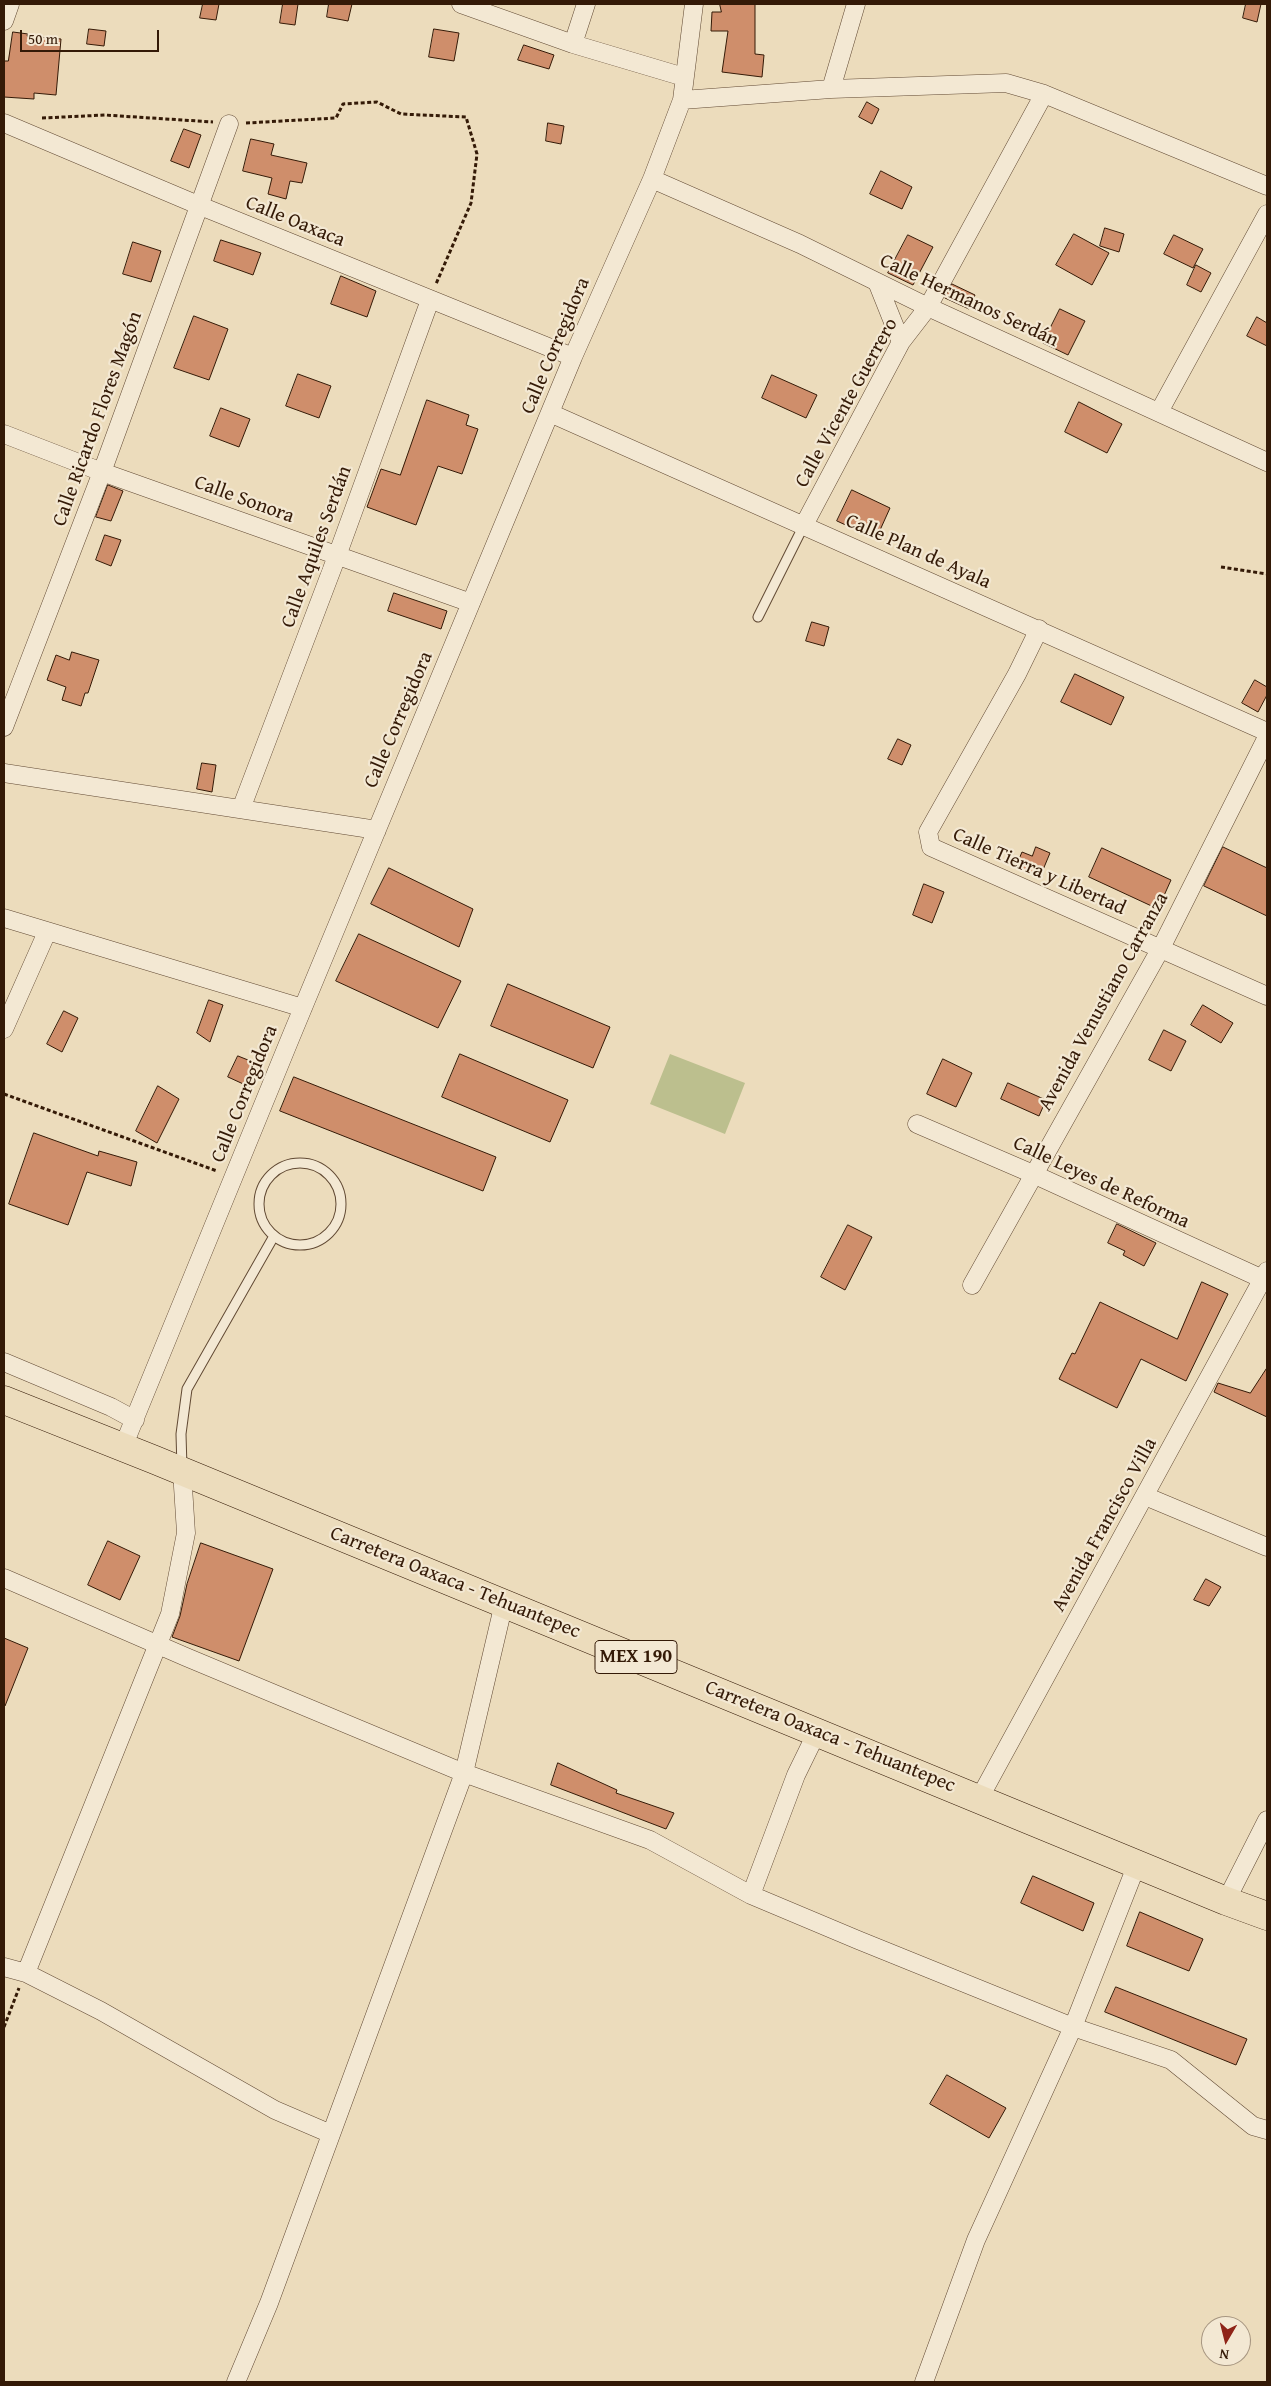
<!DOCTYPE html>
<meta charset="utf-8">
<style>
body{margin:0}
#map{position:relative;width:1271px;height:2386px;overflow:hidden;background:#ecdcbc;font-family:"Gentium Book Plus",serif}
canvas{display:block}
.frame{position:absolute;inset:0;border:5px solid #341a07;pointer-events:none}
.north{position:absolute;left:1201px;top:2316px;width:50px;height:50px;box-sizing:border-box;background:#f3e8d3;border:1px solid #a79681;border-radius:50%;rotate:188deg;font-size:14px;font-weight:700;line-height:20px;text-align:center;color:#341a07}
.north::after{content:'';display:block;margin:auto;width:18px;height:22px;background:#8f2418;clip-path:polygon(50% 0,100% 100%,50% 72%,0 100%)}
.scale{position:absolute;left:20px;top:30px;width:139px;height:22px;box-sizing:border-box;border:2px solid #341a07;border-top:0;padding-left:6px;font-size:15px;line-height:18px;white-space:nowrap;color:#341a07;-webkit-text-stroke:4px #f3e8d3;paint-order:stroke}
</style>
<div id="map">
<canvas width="1271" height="2386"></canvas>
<div class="frame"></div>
<div class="north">N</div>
<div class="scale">50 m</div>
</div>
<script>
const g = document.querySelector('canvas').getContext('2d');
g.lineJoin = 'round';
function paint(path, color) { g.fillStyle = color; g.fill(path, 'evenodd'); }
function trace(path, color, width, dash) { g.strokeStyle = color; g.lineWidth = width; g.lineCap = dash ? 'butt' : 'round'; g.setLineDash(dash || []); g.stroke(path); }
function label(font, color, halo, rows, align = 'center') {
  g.font = font + ' "Gentium Book Plus",serif'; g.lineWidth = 4.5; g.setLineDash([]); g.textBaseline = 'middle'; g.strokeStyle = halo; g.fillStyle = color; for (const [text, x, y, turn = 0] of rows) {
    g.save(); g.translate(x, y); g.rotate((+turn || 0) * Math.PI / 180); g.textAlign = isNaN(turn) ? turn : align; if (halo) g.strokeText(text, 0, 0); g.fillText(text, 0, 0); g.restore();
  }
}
const green = new Path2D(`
 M670 1054 745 1083 725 1134 650 1104Z`);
const building = new Path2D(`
 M203 4H219L216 20 200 18Z
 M283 4H298L295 25 280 23Z
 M329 4H352L348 21 327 17Z
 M720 4H755V54L764 55 762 77 722 72 728 31H711L712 12H721Z
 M1246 4H1261L1257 22 1243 18Z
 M89 29 106 31 104 46 87 44Z
 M434 29 459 33 454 61 429 57Z
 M13 32 28 34 27 36 61 39 56 95 34 93V99L4 97V61H8Z
 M524 45 554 55 549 69 518 60Z
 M867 102 879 109 872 124 859 117Z
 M548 123 564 126 561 144 546 141Z
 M184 129 201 135 189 168 171 161Z
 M251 139 274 144 271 155 307 163 302 183 290 181 286 199 268 194 272 178 243 171Z
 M881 171 912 187 902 209 870 194Z
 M1105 228 1124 234 1119 252 1100 246Z
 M1074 234 1109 253 1092 285 1056 265Z
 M908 235 933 247 913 285 888 273Z
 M1174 235 1203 249 1193 268 1164 254Z
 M221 240 261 253 253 275 214 261Z
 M133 242 161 251 151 282 123 274Z
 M1196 265 1211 273 1201 292 1187 285Z
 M341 276 376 291 367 317 331 304Z
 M952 284 975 295 969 309 945 298Z
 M1060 309 1085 321 1068 355 1043 343Z
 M194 316 228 329 209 380 174 368Z
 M1257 317 1267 323V346L1247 336Z
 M298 374 331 386 319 418 286 406Z
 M772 375 817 395 806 418 762 398Z
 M427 400 469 415 466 425 478 429 462 474 438 466 416 525 367 507 381 469 400 475Z
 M1079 402 1122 424 1107 453 1065 432Z
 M221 408 250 419 239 447 210 436Z
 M108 485 123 491 111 521 96 517Z
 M852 490 890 508 876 539 837 521Z
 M105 535 121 540 111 566 96 560Z
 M394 593 447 611 441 629 388 611Z
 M812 622 829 627 824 646 806 641Z
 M72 652 99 660 88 693H85L81 706 62 700 66 687 47 680 56 655 69 660Z
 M1075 674 1124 697 1111 725 1061 702Z
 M1255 680 1267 687V695L1258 712 1242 703Z
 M898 739 911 745 902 765 888 759Z
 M202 763 216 765 212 792 197 789Z
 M1036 847 1050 853 1040 877 1016 866 1022 852 1032 856Z
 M1223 847 1267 868V916L1204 886Z
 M1102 848 1171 880 1158 909 1089 877Z
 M389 868 473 909 459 947 371 904Z
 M924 884 944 892 932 923 913 915Z
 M359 934 461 981 438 1028 336 981Z
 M508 984 610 1027 593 1068 491 1026Z
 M209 1000 223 1005 210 1042 197 1033Z
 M1203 1005 1233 1023 1221 1043 1191 1025Z
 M64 1011 78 1018 62 1052 47 1044Z
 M1164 1030 1186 1041 1171 1071 1149 1060Z
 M460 1054 568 1100 550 1142 442 1097Z
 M238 1056 258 1064 252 1088 228 1077Z
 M943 1059 972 1073 956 1107 927 1094Z
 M294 1077 496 1157 483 1191 280 1111Z
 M1008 1083 1046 1100 1039 1116 1001 1099Z
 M158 1086 179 1099 157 1143 136 1131Z
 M34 1133 98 1156 99 1151 137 1162 131 1186 87 1172 68 1225 9 1204Z
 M1117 1224 1156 1243 1144 1266 1123 1255 1125 1251 1108 1243Z
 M848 1225 872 1237 845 1290 821 1277Z
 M1202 1282 1228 1294 1186 1381 1141 1359 1117 1408 1059 1379 1072 1353 1075 1354 1100 1302 1177 1339Z
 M1267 1368V1417L1214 1392 1218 1383 1250 1393Z
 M108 1541 140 1556 120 1600 88 1585Z
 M201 1543 273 1569 239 1661 172 1637 180 1616 187 1584Z
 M1206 1579 1221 1587 1209 1606 1194 1600Z
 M4 1638 28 1648 5 1706H4Z
 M558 1763 617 1790 616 1793 674 1813 666 1829 551 1785Z
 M1033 1876 1094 1903 1083 1931 1021 1903Z
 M1140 1912 1203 1939 1189 1971 1127 1946Z
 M1116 1987 1247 2039 1236 2065 1105 2012Z
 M947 2075 1006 2108 989 2138 930 2104Z`);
const path = new Path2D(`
 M42 118 105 115 213 122
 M246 123 336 118 343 104 377 102 401 114 466 117 477 154 471 203 436 284
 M1221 567 1267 574
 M4 1094 217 1171
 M4 2027 19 1988`);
const lane = new Path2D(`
 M758 617 804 525
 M259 1204a41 41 0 1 1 82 0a41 41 0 1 1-82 0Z
 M182 1468 181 1434 187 1389 274 1236`);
const street = new Path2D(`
 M461 4 573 44 684 77
 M4 21 10 4
 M573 44 586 4
 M831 89 856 4
 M682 100 831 89 1006 83 1044 94 1267 186
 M4 123 198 205 573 357
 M652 179 800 244 928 307 1267 462
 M877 282 901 342
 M1159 412 1267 214
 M550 413 1267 732
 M4 434 102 472 471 603
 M804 525 901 342 928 307 1044 94
 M1039 629 1017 674 928 832 931 847 1267 996
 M4 727 102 472 229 124
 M4 773 377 830
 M241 809 337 556 430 300
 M4 918 303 1008
 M4 1029 47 932
 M917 1124 1033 1174 1267 1281
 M972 1285 1161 948 1267 737
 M4 1362 111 1407 135 1420
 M123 1447 290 1039 573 357 652 179 682 100 694 4
 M1145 1496 1267 1547
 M4 1578 186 1657 464 1773 650 1840 751 1895 858 1940 1073 2027 1171 2060 1253 2126 1267 2130
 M979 1799 1267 1271
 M751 1895 796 1775 817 1732
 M1226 1901 1267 1820
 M4 1967 26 1973 101 2011 275 2110 331 2134
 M26 1973 170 1614 186 1533 182 1471
 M236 2382 269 2303 464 1773 504 1603
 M924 2382 976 2240 1073 2027 1137 1864`);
const primary = new Path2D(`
 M4 1400 155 1460 1226 1901 1267 1916`);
const shields = [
 [636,1657,82]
];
const shieldNames = [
 ["MEX 190",636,1657]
];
const streetNames = [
 ["Calle Oaxaca",295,222,22],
 ["Calle Hermanos Serdán",969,301,25],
 ["Calle Corregidora",556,346,-67],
 ["Calle Vicente Guerrero",847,403,-61],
 ["Calle Ricardo Flores Magón",98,419,-70],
 ["Calle Sonora",244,500,20],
 ["Calle Aquiles Serdán",317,547,-70],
 ["Calle Plan de Ayala",918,552,24],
 ["Calle Corregidora",399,720,-67],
 ["Calle Tierra y Libertad",1039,872,24],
 ["Avenida Venustiano Carranza",1104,1002,-61],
 ["Calle Corregidora",245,1094,-68],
 ["Calle Leyes de Reforma",1101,1183,25],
 ["Avenida Francisco Villa",1105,1525,-61],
 ["Carretera Oaxaca - Tehuantepec",455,1583,22],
 ["Carretera Oaxaca - Tehuantepec",830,1737,22]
];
paint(green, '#bcbf8e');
paint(building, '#cf8e6b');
trace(building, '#341a07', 1);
trace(lane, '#624a34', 11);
trace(street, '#624a34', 19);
trace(primary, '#341a07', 29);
trace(path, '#341a07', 3, [4, 2.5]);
trace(lane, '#f3e8d3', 9);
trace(street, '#f3e8d3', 18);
trace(primary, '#ecdcbc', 28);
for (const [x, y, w] of shields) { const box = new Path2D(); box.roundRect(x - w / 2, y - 16.5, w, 33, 4); g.fillStyle = '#f3e8d3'; g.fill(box); trace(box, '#341a07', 1); }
label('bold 19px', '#341a07', null, shieldNames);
label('20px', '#341a07', '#f3e8d3', streetNames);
</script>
